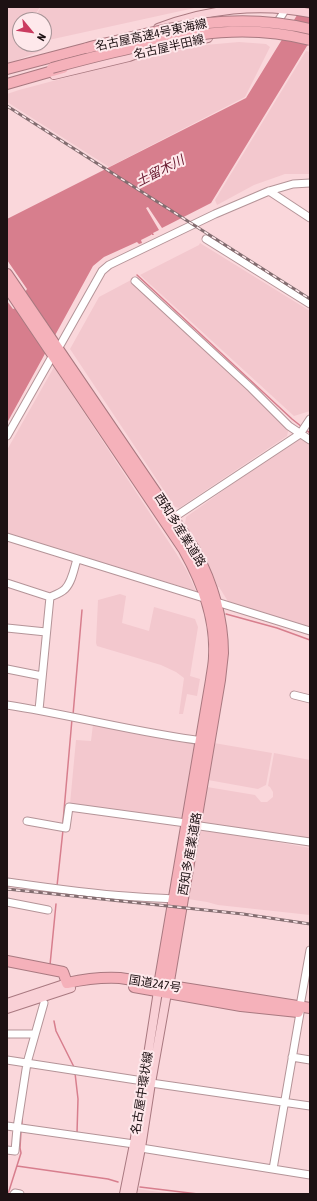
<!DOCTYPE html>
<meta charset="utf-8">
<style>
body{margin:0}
#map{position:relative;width:317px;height:1201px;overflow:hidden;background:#fad7db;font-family:"Asap Condensed",sans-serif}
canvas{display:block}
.frame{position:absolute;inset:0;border:8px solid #1d1113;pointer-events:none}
.north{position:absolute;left:12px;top:12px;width:40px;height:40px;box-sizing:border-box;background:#fee8eb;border:1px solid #a49295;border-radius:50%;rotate:119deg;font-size:11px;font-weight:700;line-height:16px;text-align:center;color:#1d1113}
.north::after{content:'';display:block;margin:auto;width:14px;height:18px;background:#ca3b60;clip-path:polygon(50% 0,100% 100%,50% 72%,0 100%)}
</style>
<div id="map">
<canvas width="317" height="1201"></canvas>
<div class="frame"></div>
<div class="north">N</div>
</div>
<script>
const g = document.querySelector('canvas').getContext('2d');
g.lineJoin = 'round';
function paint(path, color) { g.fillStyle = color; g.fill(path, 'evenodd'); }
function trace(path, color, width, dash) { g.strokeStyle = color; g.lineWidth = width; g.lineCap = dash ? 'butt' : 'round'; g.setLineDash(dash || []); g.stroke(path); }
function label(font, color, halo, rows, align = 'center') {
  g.font = font + ' "Asap Condensed","Noto Sans JP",sans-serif'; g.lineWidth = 4; g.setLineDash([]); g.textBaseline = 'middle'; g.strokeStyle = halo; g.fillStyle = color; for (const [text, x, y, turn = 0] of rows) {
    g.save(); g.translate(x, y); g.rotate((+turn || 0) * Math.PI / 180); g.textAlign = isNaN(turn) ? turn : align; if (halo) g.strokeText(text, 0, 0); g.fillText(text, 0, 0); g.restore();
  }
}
const built = new Path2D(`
 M7 7H40L32 20H20V44H41L43 50 7 64Z
 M41 7H199L44 41V20H33Z
 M239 42 266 44 270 47 245 97 109 167 7 102V94L19 90 132 60 205 45Z
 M306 51 310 52V174H285L254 185 217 205 215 200Z
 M200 243 310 311V411L294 416 140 275 199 245Z
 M131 280 289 427 287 436 179 508 175 507 70 349 99 297Z
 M54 367 176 553 187 571 196 591 23 539 7 533V450Z
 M297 438H304L310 442V629L229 603 219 587H218L206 559 185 524 186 517Z
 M120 594 126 596 122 623 149 631 154 607 195 619 198 627 190 676 200 679 197 696 187 694 183 714H179L184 678 176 672 161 665 97 646 96 643 98 600Z
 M93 724 196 741 182 819 70 804 76 740 91 741Z
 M214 743 272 753 266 785 258 789 208 780Z
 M274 753 310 760V841L202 823 207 787 255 795 261 802H267L273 797V792L270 787 268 786Z
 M203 829 310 848V915L218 905 207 902 188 899 200 832Z
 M138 1189 174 1194H137Z`);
const water = new Path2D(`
 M302 7H310V41L211 203 162 228 148 207 146 208 159 230 153 233 154 235H152L151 234V235L141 240 142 243 139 244 137 242 104 257 93 266 7 423V301L13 309 16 308 27 289 7 260V219L246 98Z`);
const stream = new Path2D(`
 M137 275 292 419 302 427
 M305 429 310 433
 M226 614 277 628 310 640
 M73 715 82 610
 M63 822 72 719
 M57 886 63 830
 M50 965 56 904
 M54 1021 56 1031 74 1067
 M75 1073 78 1099 77 1133
 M22 1125V1115
 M17 1166 108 1179 118 1182
 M140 1187 198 1194
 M8 1194 21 1153 20 1148 21 1131`);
const minor = new Path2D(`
 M275 26 287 7
 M269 191 310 218
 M206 239 310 304
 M135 281 251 388 289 426 310 440
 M58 349 102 271 109 265 215 214 255 197 269 191 293 184 310 183
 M7 436 53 355
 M170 520 300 434 310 419
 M7 537 310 631
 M7 583 50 597C55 595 61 593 65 589 72 582 74 569 77 559
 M7 628 46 632
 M7 669 42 676
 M294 695 310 699
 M7 705C73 715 137 733 204 741
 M39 710 50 597
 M27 821 66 828 69 807 186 823 200 826 310 842
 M7 882C51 888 95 895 139 897 151 898 162 898 173 899
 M7 902 48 910
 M300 1006 310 950
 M7 1034H34
 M292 1057 310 1060
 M7 1060 143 1081
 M151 1083 310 1106
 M7 1126 134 1144
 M141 1148 310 1175
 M7 1150 15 1151 17 1128 27 1063 44 1003
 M273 1169 300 1013
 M14 1194 15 1193 20 1194`);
const major = new Path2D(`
 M158 28C206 9 259 3 310 13
 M54 75 129 57 150 49 208 38
 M7 1003 67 983
 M7 1009 71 988
 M124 1194 134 1144 158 991
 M132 1194 141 1148 151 1083 167 993`);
const highway = new Path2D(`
 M111 49 140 40
 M7 69 87 48
 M7 84 63 68
 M7 274 195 550C212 582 223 616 223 653 222 662 221 671 220 680L167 993
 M7 287 184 550C202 582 216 619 214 656 214 664 212 672 211 680L158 991
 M7 961 63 972 67 983C85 979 102 977 120 978L310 1008
 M134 987 241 1006 298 1012`);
const rail = new Path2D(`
 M7 106 310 299
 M7 889 243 914 310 924`);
const highwayBridge = new Path2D(`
 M87 48C165 29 230 10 310 29
 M52 68C78 61 105 54 132 48 194 33 247 24 310 40`);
const streetNames = [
 ["名古屋高速4号東海線",151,35,-12],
 ["名古屋半田線",169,47,-13],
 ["西知多産業道路",180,530,58],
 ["西知多産業道路",190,854,-80],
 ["国道247号",155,984,9],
 ["名古屋中環状線",142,1093,-81]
];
const waterNames = [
 ["土留木川",160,171,-27]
];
paint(built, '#f3c8ce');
paint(water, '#d77e8d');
trace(stream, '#d77e8d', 1.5);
trace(minor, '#b49498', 9);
trace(major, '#a97980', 10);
trace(highway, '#a97980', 12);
trace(minor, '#fff', 7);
trace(major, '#f9d0d6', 8);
trace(highway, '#f5b1ba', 10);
trace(rail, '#836d70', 3);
trace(rail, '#fee8eb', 1.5, [4.5]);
trace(highwayBridge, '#a97980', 12, []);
trace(highwayBridge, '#f5b1ba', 10);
label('12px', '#1d1113', '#fee8eb', streetNames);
label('italic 13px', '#66162c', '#fee8eb', waterNames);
</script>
